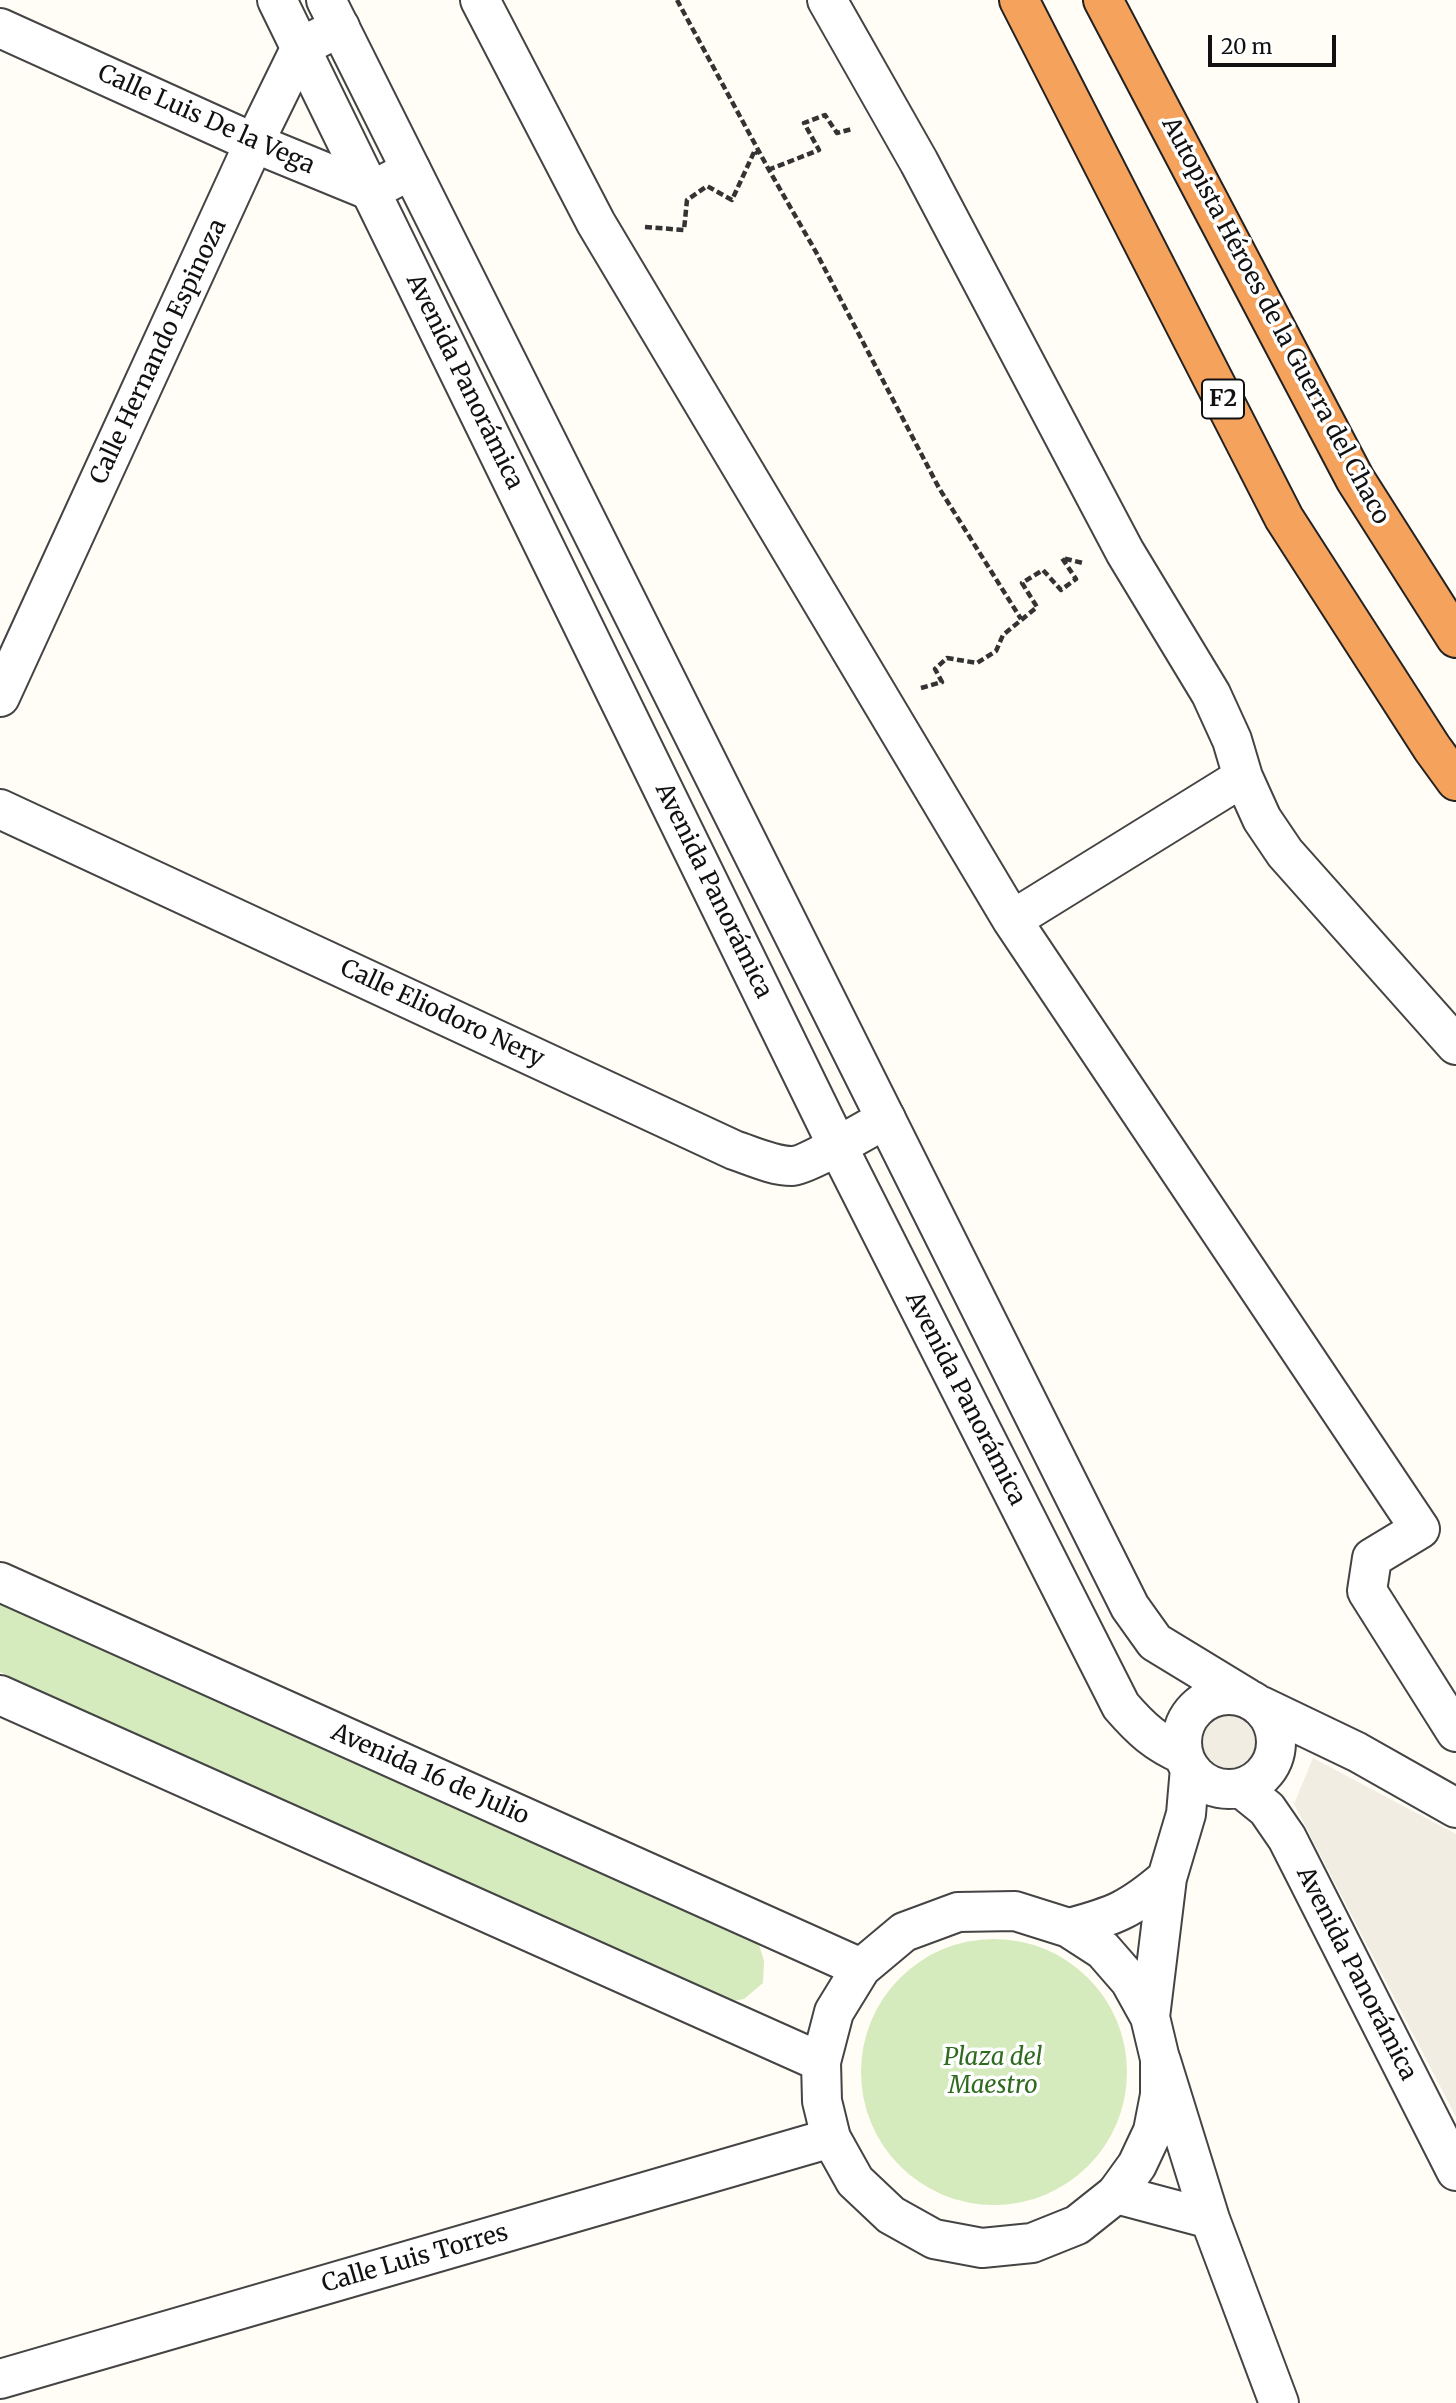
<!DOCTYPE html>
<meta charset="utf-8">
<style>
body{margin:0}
#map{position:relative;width:1456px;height:2403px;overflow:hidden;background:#fffdf5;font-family:Merriweather,serif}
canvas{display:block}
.scale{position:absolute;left:1208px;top:35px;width:128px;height:32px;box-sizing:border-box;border:4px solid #111;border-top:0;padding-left:9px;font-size:21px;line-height:24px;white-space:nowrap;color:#111;-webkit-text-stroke:5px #fff;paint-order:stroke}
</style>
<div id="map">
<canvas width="1456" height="2403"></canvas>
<div class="scale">20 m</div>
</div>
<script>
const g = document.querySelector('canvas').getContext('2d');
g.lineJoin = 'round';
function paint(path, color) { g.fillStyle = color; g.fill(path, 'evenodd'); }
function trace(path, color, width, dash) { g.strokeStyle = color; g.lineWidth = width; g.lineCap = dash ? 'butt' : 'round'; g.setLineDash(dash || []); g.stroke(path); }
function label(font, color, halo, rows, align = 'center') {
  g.font = font + ' Merriweather,serif'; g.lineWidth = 7; g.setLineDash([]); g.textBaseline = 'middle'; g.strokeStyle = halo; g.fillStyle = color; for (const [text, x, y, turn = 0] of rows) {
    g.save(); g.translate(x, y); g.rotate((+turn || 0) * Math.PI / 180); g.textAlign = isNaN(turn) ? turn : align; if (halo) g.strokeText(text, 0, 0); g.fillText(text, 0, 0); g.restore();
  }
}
const green = new Path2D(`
 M0 1596 757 1938 764 1961 763 1983 744 1999 722 2003 0 1672Z
 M861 2072a133 133 0 1 1 266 0a133 133 0 1 1-266 0Z`);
const plaza = new Path2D(`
 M1199 1741a29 29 0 1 1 58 0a29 29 0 1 1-58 0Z
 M1313 1758 1456 1834V2117L1294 1804Z`);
const path = new Path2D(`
 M677 0 769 170 816 252 939 488 1021 619
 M768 170 819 150 804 123 825 115 837 133 852 129
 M645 227 684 230 687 200 707 186 732 200 755 150 758 154
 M921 688 942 682 935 669 947 658 977 663 996 651 1003 635 1037 607 1022 583 1043 570 1061 590 1076 579 1062 558 1083 563`);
const minor = new Path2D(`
 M480 0 596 223 1012 920 1420 1529 1372 1558 1367 1591 1456 1732
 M827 0 919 162 1125 552 1211 694 1232 740 1243 777 1262 819 1285 853 1456 1045
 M0 28 254 143 371 191 411 170
 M0 697 254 143 301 47 340 27
 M0 809 734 1150C752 1156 773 1166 792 1166 806 1166 869 1128 886 1119
 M1012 920 1243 777
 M1161 2061 1210 2219 1279 2403
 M1116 2194 1210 2219
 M0 2379 831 2138`);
const tertiary = new Path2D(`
 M277 0 837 1145 1121 1706C1141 1729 1156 1743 1184 1755
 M326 0 1130 1607 1155 1642 1247 1698
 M0 1582 861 1968
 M0 1695 821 2062
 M1182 1742a47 47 0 1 1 94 0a47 47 0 1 1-94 0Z
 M1261 1706 1357 1752 1456 1808
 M1241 1788 1267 1809 1287 1838 1456 2171
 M1069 1928C1115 1916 1131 1909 1167 1878
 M1150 2017 1130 1981 1103 1950 1069 1928 1015 1911 958 1912 904 1932 861 1968 834 2012 821 2062 822 2101 831 2138 855 2181 891 2215 934 2239 982 2248 1032 2243 1077 2225 1116 2194 1137 2165 1153 2131 1160 2095V2059L1150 2017 1167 1878 1186 1814 1190 1768`);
const motorway = new Path2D(`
 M1019 0 1284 518 1432 748 1456 781
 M1103 0 1355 479 1456 638`);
const shields = [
 [1223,399,42]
];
const shieldNames = [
 ["F2",1223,399]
];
const streetNames = [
 ["Calle Luis De la Vega",206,120,24],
 ["Autopista Héroes de la Guerra del Chaco",1275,321,62],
 ["Calle Hernando Espinoza",159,352,-65],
 ["Avenida Panorámica",464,382,64],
 ["Avenida Panorámica",713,891,64],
 ["Calle Eliodoro Nery",442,1014,25],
 ["Avenida Panorámica",965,1399,63],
 ["Avenida 16 de Julio",430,1775,24],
 ["Avenida Panorámica",1356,1974,63],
 ["Calle Luis Torres",415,2259,-16]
];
const parkNames = [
 ["Plaza del",993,2058],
 ["Maestro",993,2086]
];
paint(green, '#d5ebbd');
paint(plaza, '#f1ede2');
trace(minor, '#444', 42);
trace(tertiary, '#444', 42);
trace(motorway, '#222', 42);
trace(path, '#333', 4.5, [7, 3.5]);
trace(minor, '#fff', 38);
trace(tertiary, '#fff', 38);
trace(motorway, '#f5a25d', 38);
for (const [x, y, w] of shields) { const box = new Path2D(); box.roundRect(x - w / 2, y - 19.5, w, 39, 5); g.fillStyle = '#fff'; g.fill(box); trace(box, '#111', 2); }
label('bold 23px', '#111', null, shieldNames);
label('24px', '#111', '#fff', streetNames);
label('italic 24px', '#2f6b1f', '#fff', parkNames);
</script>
